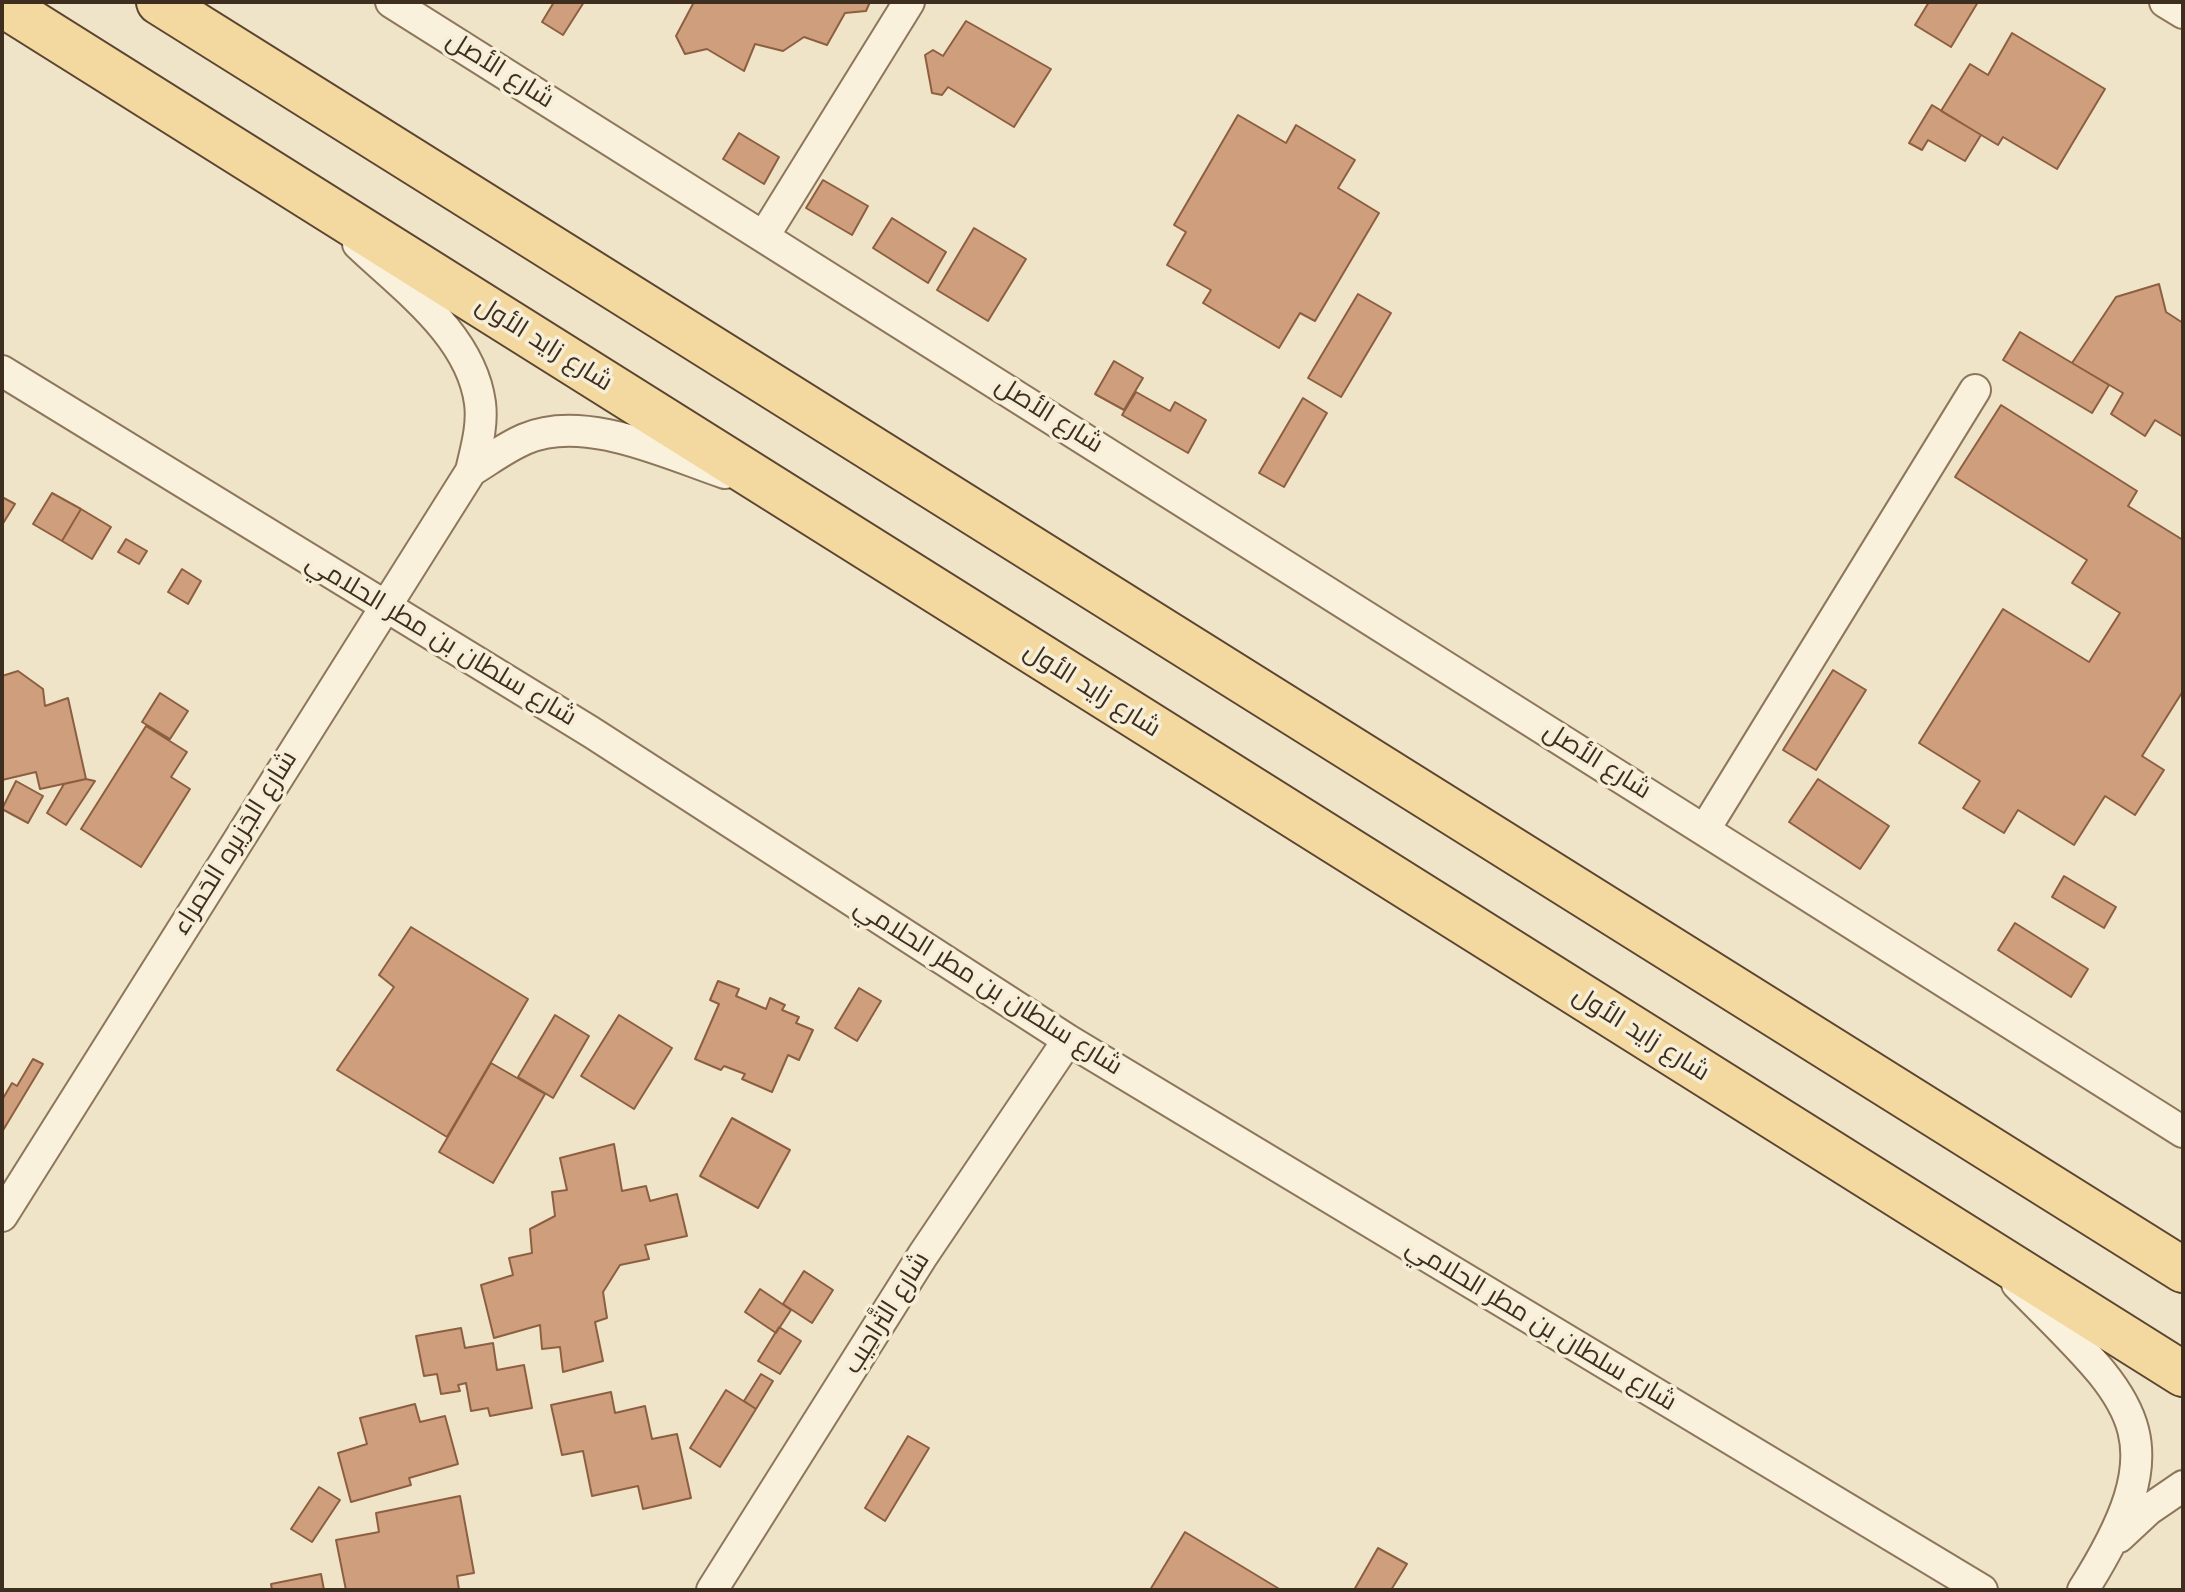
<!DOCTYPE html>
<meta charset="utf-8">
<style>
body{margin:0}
#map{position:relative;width:2185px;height:1592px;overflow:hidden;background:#f0e4c8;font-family:"Libre Baskerville",serif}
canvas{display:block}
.frame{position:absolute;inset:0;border:4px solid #3d2e20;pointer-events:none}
</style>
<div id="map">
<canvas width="2185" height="1592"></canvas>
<div class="frame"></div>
</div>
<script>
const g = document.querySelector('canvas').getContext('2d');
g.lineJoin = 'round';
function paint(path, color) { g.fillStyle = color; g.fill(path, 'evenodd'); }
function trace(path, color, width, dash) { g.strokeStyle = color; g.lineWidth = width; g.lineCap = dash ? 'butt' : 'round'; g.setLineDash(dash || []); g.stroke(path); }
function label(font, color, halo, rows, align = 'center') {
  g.font = font + ' "Libre Baskerville",Cairo,serif'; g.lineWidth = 7; g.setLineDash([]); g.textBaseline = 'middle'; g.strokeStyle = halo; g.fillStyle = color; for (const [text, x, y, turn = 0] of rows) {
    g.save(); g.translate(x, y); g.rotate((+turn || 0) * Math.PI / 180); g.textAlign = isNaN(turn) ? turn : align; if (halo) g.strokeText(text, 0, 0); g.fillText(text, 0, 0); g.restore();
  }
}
const building = new Path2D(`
 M554 2H584L563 35 542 22Z
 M694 2H870L866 11 845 13 827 45 804 37 783 51 755 44 744 71 707 49 685 54 676 36Z
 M1929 2H1978L1951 47 1915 25Z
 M966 21 1051 69 1014 127 948 87 942 95 932 93 925 55 933 50 943 56Z
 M2012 33 2105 89 2057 169 2003 137 1998 145 1941 111 1970 64 1988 75Z
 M1932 105 1981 135 1965 161 1928 140 1922 150 1909 143Z
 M1238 115 1286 143 1296 125 1355 160 1338 188 1379 213 1315 321 1300 313 1279 348 1203 303 1211 290 1167 265 1186 232 1174 225Z
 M739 133 779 157 764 184 723 159Z
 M823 180 868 206 852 235 806 208Z
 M892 218 946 252 928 283 873 248Z
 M974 228 1026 259 988 321 937 290Z
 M2159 284 2166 312 2183 323V437L2155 420 2145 436 2111 414 2123 393 2072 363 2116 297Z
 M1358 294 1391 313 1341 397 1308 378Z
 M2020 332 2109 385 2092 413 2003 360Z
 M1114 361 1143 378 1124 410 1095 394Z
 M1136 392 1170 411 1175 402 1206 420 1188 453 1122 415Z
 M1303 398 1327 413 1284 487 1259 473Z
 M2001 405 2137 491 2128 506 2183 540V691L2142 756 2164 770 2135 815 2105 796 2074 845 2018 810 2004 833 1963 808 1980 781 1919 743 2003 609 2089 662 2120 613 2072 583 2087 560 1955 477Z
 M52 493 81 509 62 541 33 524Z
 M2 497 15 504 2 525Z
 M81 509 111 527 92 559 62 541Z
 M126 539 147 551 139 564 118 552Z
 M182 569 201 581 188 604 168 592Z
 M1833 670 1866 690 1816 770 1783 750Z
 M18 671 43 689 45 706 68 698 86 779 40 789 36 772 2 780V676Z
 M160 693 188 711 170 739 142 722Z
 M146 726 187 752 171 777 190 789 141 867 81 829Z
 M86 779 95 781 66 825 47 813 64 784Z
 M1818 779 1889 826 1860 869 1789 822Z
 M16 781 43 796 28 823 2 809Z
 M2064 876 2116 907 2104 928 2052 897Z
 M2015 923 2088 969 2071 997 1998 950Z
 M411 927 528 999 447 1137 337 1070 394 987 379 975Z
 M718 981 739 989 736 996 766 1009 770 998 785 1005 782 1010 799 1017 796 1023 813 1030 799 1060 788 1055 772 1092 742 1079 745 1074 724 1066 721 1070 695 1059 719 1004 710 1000Z
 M859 988 881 1001 857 1041 835 1028Z
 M555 1015 589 1036 553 1098 518 1077Z
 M619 1015 672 1048 634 1109 581 1076Z
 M33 1059 43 1064 2 1132V1100L12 1083 17 1086Z
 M491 1063 545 1094 493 1183 439 1152Z
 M732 1118 790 1150 758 1208 700 1176Z
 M614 1144 622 1191 646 1186 650 1201 677 1194 687 1236 645 1245 649 1259 620 1265 603 1292 607 1318 595 1322 603 1361 563 1372 560 1347 542 1349 540 1325 494 1338 481 1285 513 1275 509 1258 532 1253 530 1229 555 1216 552 1192 567 1190 560 1158Z
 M804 1271 833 1290 812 1323 783 1304Z
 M760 1289 791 1310 776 1333 745 1312Z
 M779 1327 801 1341 780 1374 758 1361Z
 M461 1328 465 1348 493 1343 497 1370 524 1365 532 1408 490 1416 488 1408 471 1411 466 1383 458 1385 460 1391 441 1394 437 1374 424 1376 416 1336Z
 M761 1374 773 1381 756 1409 744 1401Z
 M726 1390 756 1409 720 1467 690 1448Z
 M611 1392 615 1413 645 1406 652 1439 677 1434 691 1498 643 1509 638 1486 592 1496 583 1451 562 1455 551 1405Z
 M415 1404 420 1422 445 1416 458 1464 409 1478 411 1485 351 1502 338 1453 367 1444 360 1418Z
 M908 1436 929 1448 885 1521 865 1508Z
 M319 1487 340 1500 312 1542 291 1529Z
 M460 1496 474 1573 457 1576 459 1590H346L336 1540 379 1532 376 1513Z
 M1185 1532 1281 1590H1150Z
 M1378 1548 1407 1564 1391 1590H1354Z
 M321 1574 324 1590H272L271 1584Z`);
const street = new Path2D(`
 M391 2 2183 1132
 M2165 2 2183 13
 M764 236 909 2
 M2 371 591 732 1068 1040 1982 1590
 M471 471C489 460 506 447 525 439 584 413 668 454 725 473
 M1705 829 1975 390
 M2 1216 471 471C476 449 483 426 480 403 471 335 404 288 358 244
 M2017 1284C2132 1401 2183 1432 2083 1590
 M2119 1537 2148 1510 2183 1486
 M712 1590 923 1255 1068 1040`);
const primary = new Path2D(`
 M159 2 2183 1270
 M2 4 2183 1374`);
const streetNames = [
 ["شارع الأصل",500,70,32],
 ["شارع زايد الأول",544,344,32],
 ["شارع الأصل",1049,415,32],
 ["شارع سلطان بن مطر الحلامي",441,640,31],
 ["شارع زايد الأول",1092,690,32],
 ["شارع الأصل",1597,761,32],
 ["شارع الجَزيره الحَمراء",235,843,-58],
 ["شارع سلطان بن مطر الحلامي",988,987,32],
 ["شارع زايد الأول",1641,1034,32],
 ["شارع التَّراحِيب",887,1313,-58],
 ["شارع سلطان بن مطر الحلامي",1541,1325,31]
];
paint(building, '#cf9f7d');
trace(building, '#8d5f41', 2);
trace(street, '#8d765c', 34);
trace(primary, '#5b4430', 48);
trace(street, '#faf1dc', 30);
trace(primary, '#f3d9a0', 44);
label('26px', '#3d2e20', '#f7eed8', streetNames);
</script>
